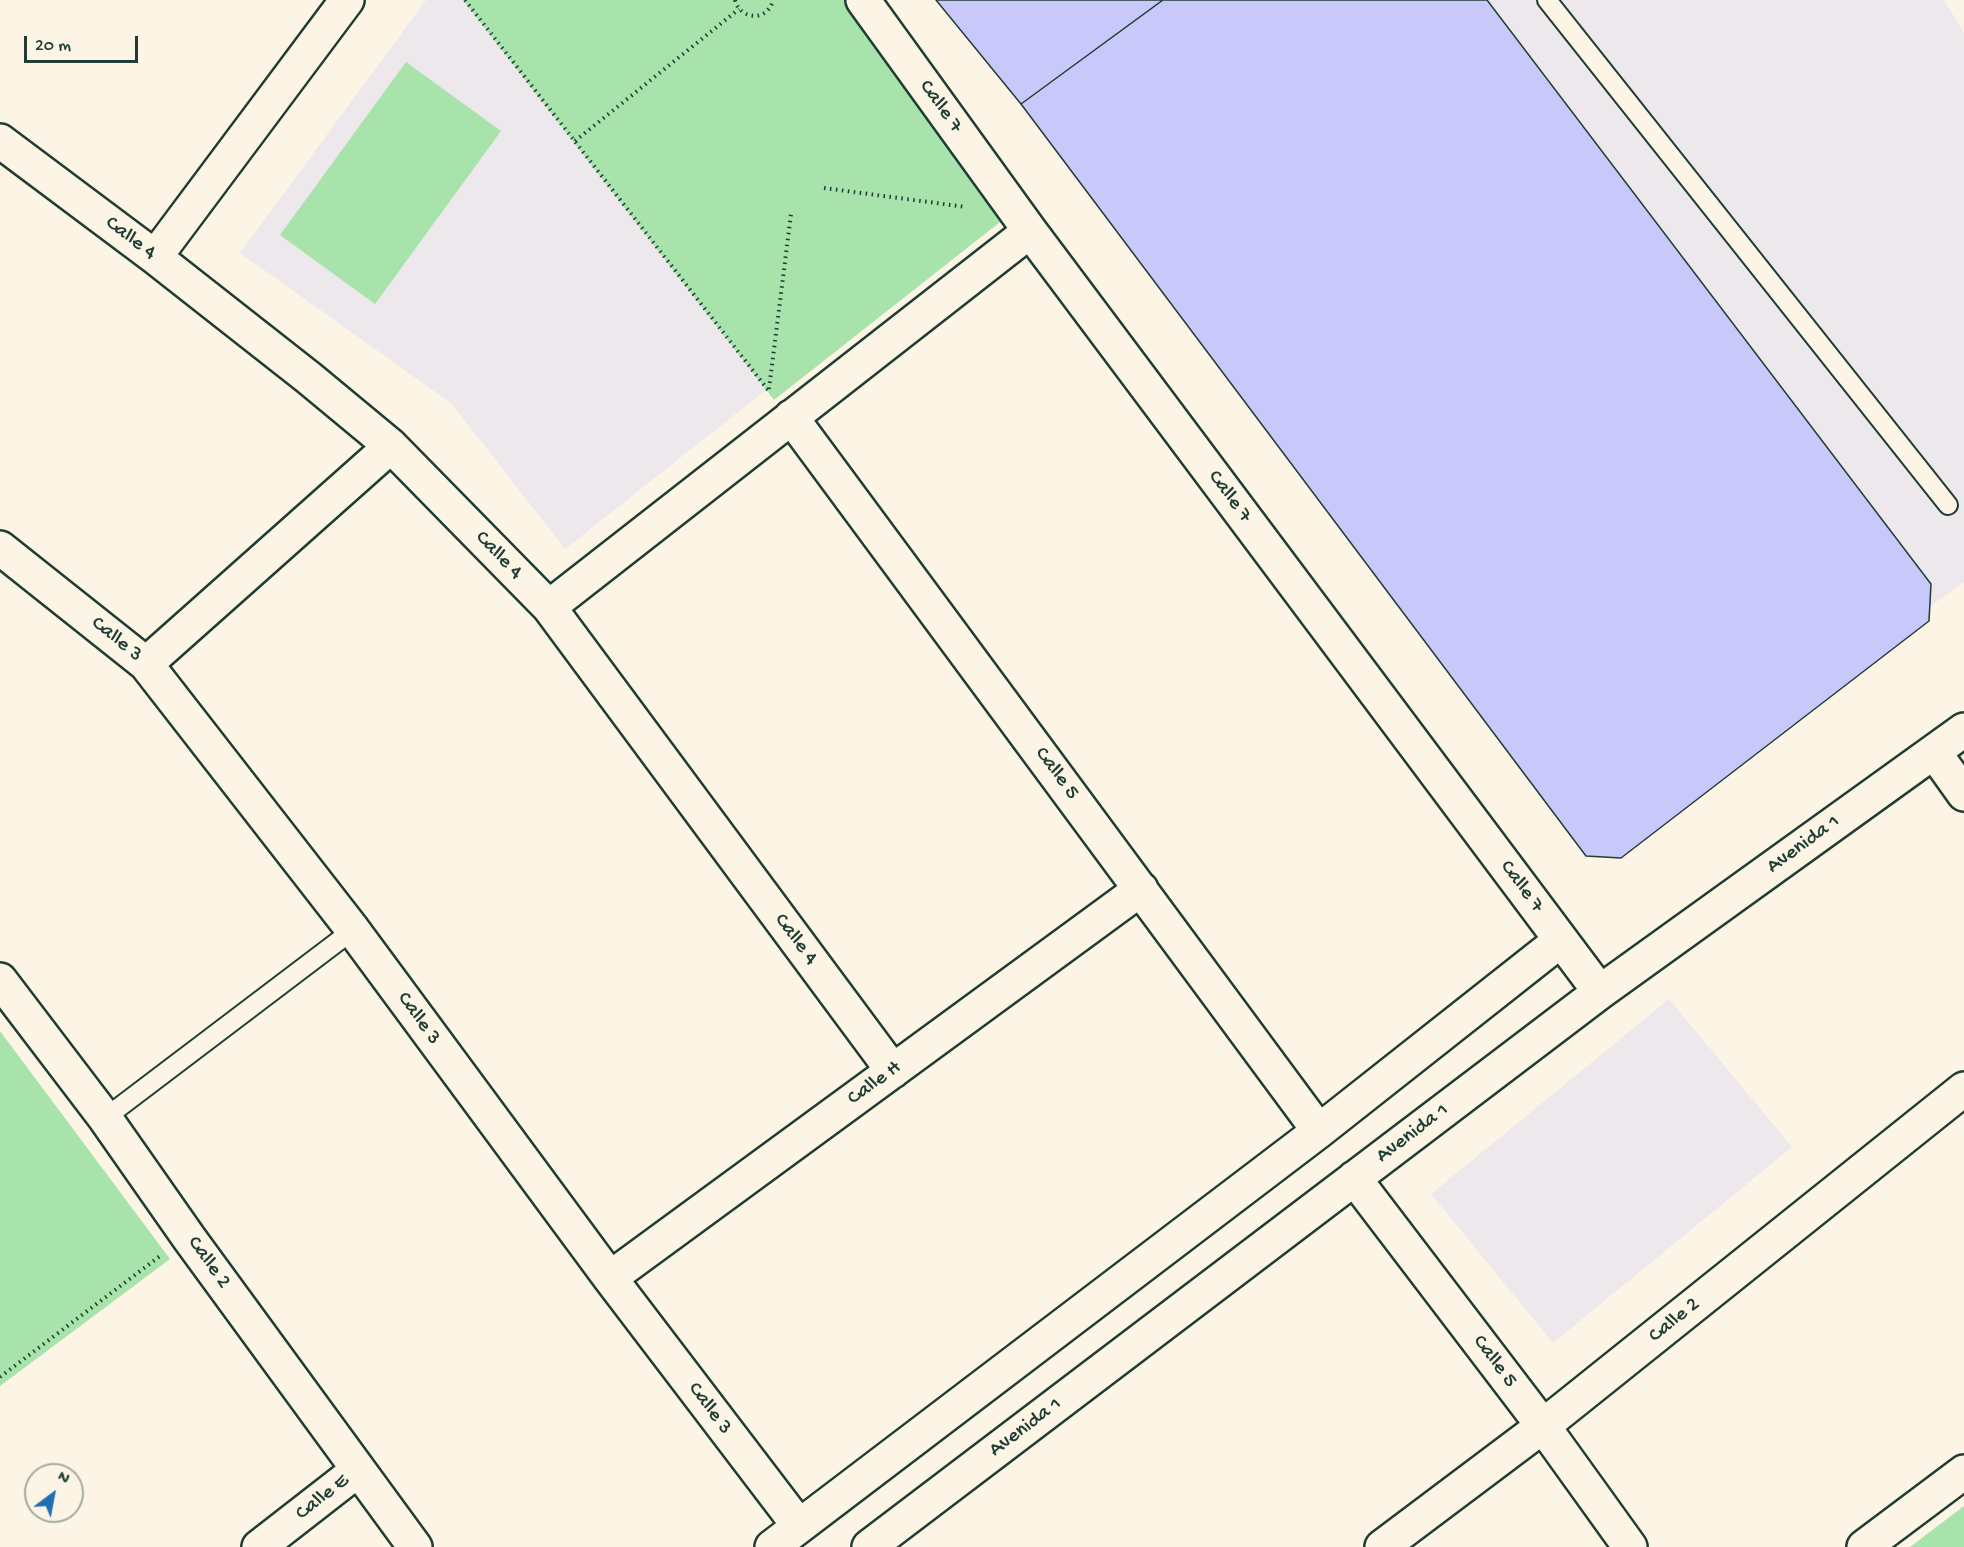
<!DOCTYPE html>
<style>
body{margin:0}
#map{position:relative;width:1964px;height:1547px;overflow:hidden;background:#fcf5e5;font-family:"Gochi Hand",sans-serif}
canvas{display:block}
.north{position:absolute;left:24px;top:1463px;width:60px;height:60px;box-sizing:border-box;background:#fcf5e5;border:2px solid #a4ab9e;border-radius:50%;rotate:32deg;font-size:16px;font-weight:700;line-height:24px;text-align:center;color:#1f3d34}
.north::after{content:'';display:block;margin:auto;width:21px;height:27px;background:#1f6fb2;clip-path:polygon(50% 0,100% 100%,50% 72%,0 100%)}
.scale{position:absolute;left:24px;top:36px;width:114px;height:27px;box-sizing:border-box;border:3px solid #1f3d34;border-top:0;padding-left:8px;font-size:18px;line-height:21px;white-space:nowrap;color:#1f3d34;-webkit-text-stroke:4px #fcf5e5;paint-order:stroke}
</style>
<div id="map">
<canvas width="1964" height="1547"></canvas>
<div class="north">N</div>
<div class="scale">20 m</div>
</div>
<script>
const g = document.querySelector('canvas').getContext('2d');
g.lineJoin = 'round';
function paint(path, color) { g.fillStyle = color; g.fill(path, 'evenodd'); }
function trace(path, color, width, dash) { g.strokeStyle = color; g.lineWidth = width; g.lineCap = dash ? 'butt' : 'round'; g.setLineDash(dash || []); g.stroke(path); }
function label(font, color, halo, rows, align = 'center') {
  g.font = font + ' "Gochi Hand",sans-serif'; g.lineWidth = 6; g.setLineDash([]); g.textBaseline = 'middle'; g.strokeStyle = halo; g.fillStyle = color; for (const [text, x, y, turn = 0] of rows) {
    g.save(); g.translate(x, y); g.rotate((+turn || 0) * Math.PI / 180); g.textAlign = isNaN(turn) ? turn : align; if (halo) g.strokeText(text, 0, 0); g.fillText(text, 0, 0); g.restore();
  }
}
const built = new Path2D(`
 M426 0H463L766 390 565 549 452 404 240 253Z
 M945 0H1944L1964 33V582L1591 847Z
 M1669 999 1792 1147 1553 1343 1431 1194Z`);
const green = new Path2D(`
 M463 0H844L1009 215 774 400Z
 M406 62 501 131 375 304 280 235Z
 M0 1031 170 1259 0 1386Z
 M1964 1506V1547H1910Z`);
const building = new Path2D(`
 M936 0H1163L1021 104Z
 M1163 0H1487L1931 584 1929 621 1621 858 1586 856 1021 104Z`);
const path = new Path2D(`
 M465 0 768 390
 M735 0C740 20 768 22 773 0
 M575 141 739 9
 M824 188 966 207
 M769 389 791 214
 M0 1377 160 1256`);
const lane = new Path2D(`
 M1547 0 1948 505
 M105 1118 353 930`);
const street = new Path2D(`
 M863 0 1030 231 1600 992
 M0 141 155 257 309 378 391 446 549 607 893 1071
 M155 257 347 0
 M791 417 1319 1131
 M0 548 146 664 353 930 610 1278 799 1526
 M549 607 1030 231
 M146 664 391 446
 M1934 752 1964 794
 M0 980 105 1118 189 1238 415 1547
 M1354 1178 1543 1426 1630 1547
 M610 1278 1141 889
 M259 1547 358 1470
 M772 1547 1319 1131 1561 940
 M869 1547 1600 992 1964 730
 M1382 1547 1543 1426 1964 1089
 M1864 1547 1964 1472`);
const streetNames = [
 ["Calle 7",940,107,54],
 ["Calle 4",130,239,37],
 ["Calle 7",1229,497,53],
 ["Calle 4",498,556,46],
 ["Calle 3",116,640,39],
 ["Calle 5",1056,774,53],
 ["Avenida 1",1804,845,-36],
 ["Calle 7",1521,887,53],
 ["Calle 4",795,940,53],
 ["Calle 3",418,1019,54],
 ["Calle H",875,1084,-36],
 ["Avenida 1",1413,1134,-37],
 ["Calle 2",208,1263,54],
 ["Calle 2",1675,1321,-39],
 ["Calle 5",1494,1362,53],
 ["Calle 3",709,1409,53],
 ["Avenida 1",1026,1428,-37],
 ["Calle E",323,1498,-38]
];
paint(built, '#ede8ec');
paint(green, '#a7e3aa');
paint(building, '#c9c8fb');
trace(building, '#1f3d34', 1.5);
trace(lane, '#1f3d34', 22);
trace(street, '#1f3d34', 38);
trace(path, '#1f3d34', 4, [1.5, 4.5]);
trace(lane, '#fcf5e5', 18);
trace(street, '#fcf5e5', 33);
label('21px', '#1f3d34', '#fcf5e5', streetNames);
</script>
